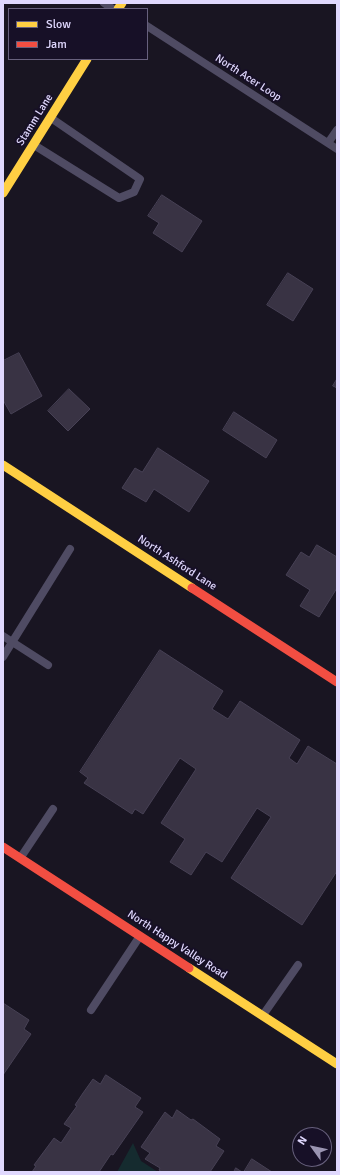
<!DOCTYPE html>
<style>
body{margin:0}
#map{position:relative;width:340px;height:1175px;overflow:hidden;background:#191522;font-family:Signika,sans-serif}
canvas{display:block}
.frame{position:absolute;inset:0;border:4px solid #e0d8fe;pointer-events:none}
.legend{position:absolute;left:8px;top:8px;width:140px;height:52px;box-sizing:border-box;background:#171027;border:1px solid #67607d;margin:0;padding:5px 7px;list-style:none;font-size:12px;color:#e0d8fe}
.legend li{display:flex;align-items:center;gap:8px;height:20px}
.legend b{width:20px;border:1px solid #67607d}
.north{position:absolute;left:292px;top:1127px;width:40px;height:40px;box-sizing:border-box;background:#171027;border:1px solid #67607d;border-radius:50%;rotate:303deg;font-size:11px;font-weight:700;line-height:16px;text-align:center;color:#e0d8fe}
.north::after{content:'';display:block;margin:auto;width:14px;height:18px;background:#9a94b1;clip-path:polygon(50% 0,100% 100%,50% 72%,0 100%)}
</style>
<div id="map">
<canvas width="340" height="1175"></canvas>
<div class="frame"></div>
<ul class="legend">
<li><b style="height:5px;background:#ffcf43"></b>Slow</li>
<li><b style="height:5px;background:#f24e42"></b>Jam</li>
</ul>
<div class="north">N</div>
</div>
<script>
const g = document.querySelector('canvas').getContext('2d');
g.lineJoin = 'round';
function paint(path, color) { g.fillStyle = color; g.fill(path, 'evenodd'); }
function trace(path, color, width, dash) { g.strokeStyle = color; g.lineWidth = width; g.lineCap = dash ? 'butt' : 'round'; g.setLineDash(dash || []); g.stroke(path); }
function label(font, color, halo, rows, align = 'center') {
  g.font = font + ' Signika,sans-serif'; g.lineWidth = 4; g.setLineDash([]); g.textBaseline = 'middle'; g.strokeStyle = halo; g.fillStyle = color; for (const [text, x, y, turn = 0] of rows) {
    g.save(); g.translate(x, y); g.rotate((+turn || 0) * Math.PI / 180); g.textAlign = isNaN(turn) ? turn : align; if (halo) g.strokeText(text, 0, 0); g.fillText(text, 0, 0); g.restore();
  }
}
const green = new Path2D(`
 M133 1143 141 1161 158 1172H117Z`);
const building = new Path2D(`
 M162 195 202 221 182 252 153 233 159 223 148 216Z
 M288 273 313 289 293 321 267 305Z
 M19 353 42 396 11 414 3 400V361Z
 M337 379V388L333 386Z
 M69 389 90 409 68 431 48 411Z
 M234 412 277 440 266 458 223 430Z
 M158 448 209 481 189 512 154 489 146 502 122 488 135 468 142 472Z
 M317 545 337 557V588L319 617 300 606 310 590 286 575 301 552 309 557Z
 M160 650 223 691 212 709 228 719 240 701 300 740 289 758 297 764 308 746 337 764V871L302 925 231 878 271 817 257 808 222 862 206 852 191 875 170 862 185 839 161 823 196 769 180 758 143 814 135 809 132 814 84 783 88 778 80 772Z
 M3 1003 29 1020 24 1029 31 1034 3 1075Z
 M106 1075 141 1098 135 1107 143 1112 113 1155 111 1154 99 1172H32L36 1166 34 1165 54 1138 61 1143 71 1128 64 1124 77 1106 75 1105 83 1093 93 1079 100 1084Z
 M177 1110 191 1120 193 1119 220 1139 216 1146 224 1151 210 1172H162L159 1170 160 1168 145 1159 150 1153 141 1147 165 1112 172 1118Z
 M252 1159 272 1172H244Z
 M236 1168 242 1172H234Z`);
const lane = new Path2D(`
 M104 3 113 9
 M147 26 337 149
 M328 143 337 130
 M34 145 119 198 134 192 140 179 51 118
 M3 636 48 665
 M3 657 70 549
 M21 857 53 809
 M91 1010 140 936
 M263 1015 298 965`);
const slow = new Path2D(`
 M118 9 122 3
 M3 193 87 59
 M3 465 192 588
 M189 968 337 1064`);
const jam = new Path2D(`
 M192 588 337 682
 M3 847 189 968`);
const streetNames = [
 ["North Acer Loop",248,78,33],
 ["Stamm Lane",35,120,-58],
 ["North Ashford Lane",177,563,33],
 ["North Happy Valley Road",177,945,33]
];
paint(green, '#152b2f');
paint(building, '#393344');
trace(building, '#474155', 1);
trace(lane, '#4f4b63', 8);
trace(slow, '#ffcf43', 9);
trace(jam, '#f24e42', 9);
label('11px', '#e0d8fe', '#171027', streetNames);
</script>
